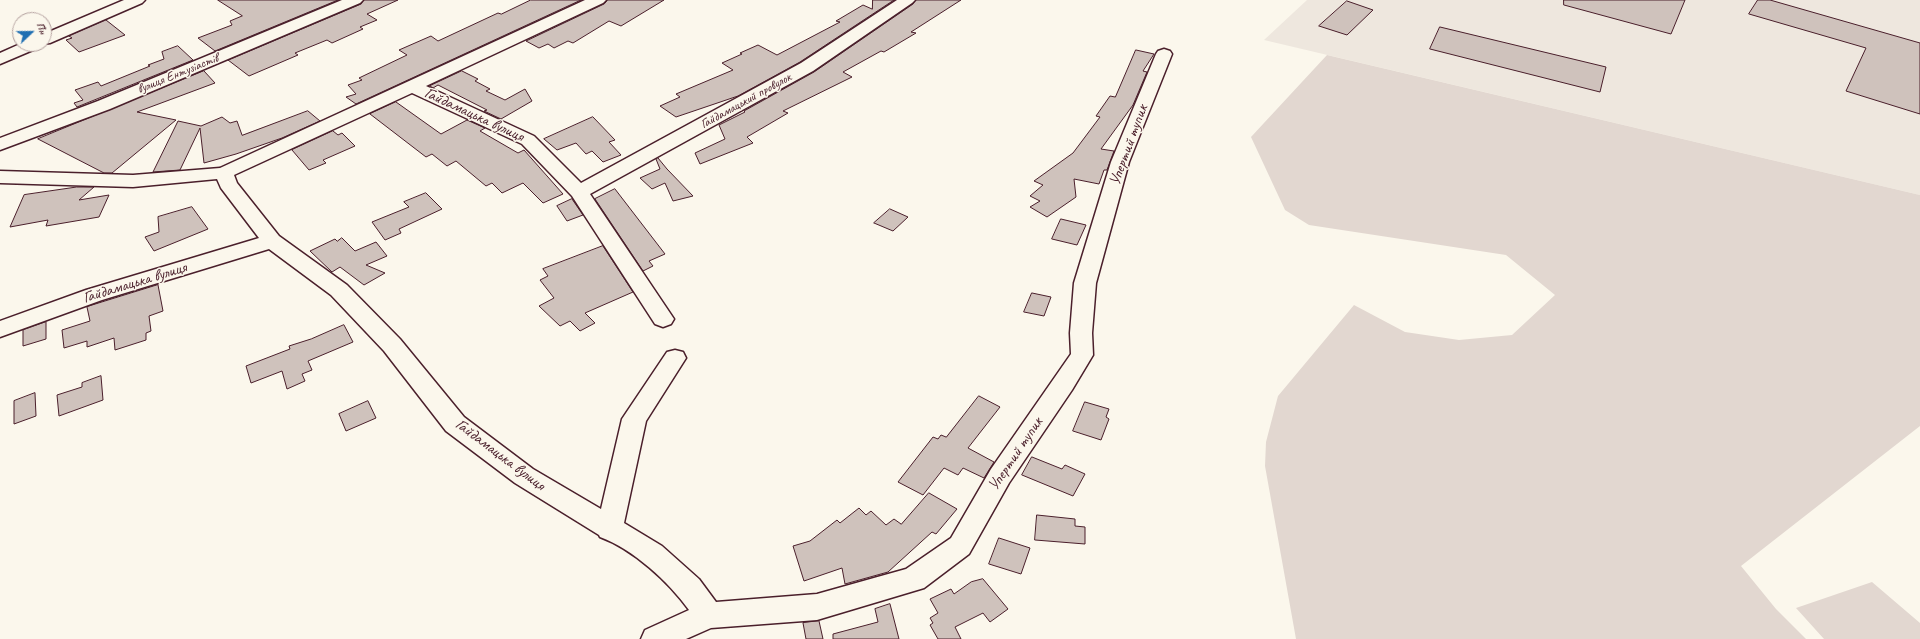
<!DOCTYPE html>
<meta charset="utf-8">
<style>
body{margin:0}
#map{position:relative;width:1920px;height:639px;overflow:hidden;background:#fbf7ec;font-family:Caveat,sans-serif}
canvas{display:block}
.north{position:absolute;left:12px;top:12px;width:40px;height:40px;box-sizing:border-box;background:#fbf7ec;border:1px solid #b4a19f;border-radius:50%;rotate:68deg;font-size:11px;font-weight:700;line-height:16px;text-align:center;color:#4a1f2b}
.north::after{content:'';display:block;margin:auto;width:14px;height:18px;background:#1f6fb2;clip-path:polygon(50% 0,100% 100%,50% 72%,0 100%)}
</style>
<div id="map">
<canvas width="1920" height="639"></canvas>
<div class="north">Пн</div>
</div>
<script>
const g = document.querySelector('canvas').getContext('2d');
g.lineJoin = 'round';
function paint(path, color) { g.fillStyle = color; g.fill(path, 'evenodd'); }
function trace(path, color, width, dash) { g.strokeStyle = color; g.lineWidth = width; g.lineCap = dash ? 'butt' : 'round'; g.setLineDash(dash || []); g.stroke(path); }
function label(font, color, halo, rows, align = 'center') {
  g.font = font + ' Caveat,sans-serif'; g.lineWidth = 3; g.setLineDash([]); g.textBaseline = 'middle'; g.strokeStyle = halo; g.fillStyle = color; for (const [text, x, y, turn = 0] of rows) {
    g.save(); g.translate(x, y); g.rotate((+turn || 0) * Math.PI / 180); g.textAlign = isNaN(turn) ? turn : align; if (halo) g.strokeText(text, 0, 0); g.fillText(text, 0, 0); g.restore();
  }
}
const built = new Path2D(`
 M1307 0H1920V195L1264 40Z`);
const green = new Path2D(`
 M1327 55 1920 195V426L1741 566 1776 609 1806 639H1296L1265 466 1266 442 1278 396 1354 305 1405 332 1459 340 1512 335 1555 295 1506 255 1309 225 1285 210 1251 137Z
 M1872 582 1920 623V639H1824L1796 608Z`);
const building = new Path2D(`
 M218 0H338L215 51 198 38 232 25 230 21 242 16Z
 M364 0H398L367 14 377 20 360 27 363 29 332 43 327 40 295 53 298 55 249 76 228 60 361 4Z
 M531 0H581L356 104 346 97 356 94 348 85 362 80 359 78 407 55 399 50 431 36 438 41 498 13 501 14Z
 M608 0H664L621 26 609 21 573 43 568 41 554 48 548 44 539 48 526 41 604 4Z
 M873 0H894L800 62 738 96 676 117 660 106 680 97 676 94 733 70 722 63 742 54 740 53 758 45 777 55 840 22 836 21 863 5 872 9Z
 M916 0H961L911 32 916 33 884 52 881 51 843 72 852 77 783 111 788 113 747 137 753 143 700 164 695 153 725 139 719 125 745 112 744 111 814 72 913 4Z
 M1564 0H1685L1671 34 1564 5Z
 M1758 0H1770L1920 43V114L1846 91 1866 48 1749 14Z
 M1347 1 1373 10 1347 35 1319 26Z
 M106 20 125 35 79 52 66 40 72 38 69 36Z
 M1440 27 1606 67 1600 92 1430 49Z
 M178 46 193 60 77 107 74 103 83 100 75 90 98 82 101 86 150 66 148 65 164 59 162 52Z
 M1136 50 1154 54 1143 71 1147 72 1133 105 1101 149 1114 151 1107 170H1104L1099 184 1074 179 1076 197 1047 217 1030 207 1040 201 1030 196 1043 185 1034 181 1073 153 1100 117 1096 116 1110 96 1115 97Z
 M204 71 215 83 137 112 176 120 112 173H104L38 139Z
 M462 71 478 79 475 81 490 89 486 91 505 100 525 89 532 101 501 119 484 111 487 110 438 85 433 88 430 86Z
 M396 102 441 134 467 120 485 128 480 131 518 153 524 150 563 194 543 203 523 183 502 193 492 183 486 186 456 161 447 166 432 154 426 157 370 114Z
 M308 111 320 121 282 138 236 154 204 163 200 128 180 170 153 172 178 121 201 126 222 117 230 123 237 121 242 135Z
 M593 117 615 140 609 142 621 155 603 162 592 151 586 154 576 143 557 150 544 139Z
 M333 131 338 135 342 133 355 146 323 160 326 163 309 170 292 150Z
 M658 158 667 169 693 196 673 201 665 183 652 189 640 178 660 169 656 159Z
 M77 187H94L79 200 109 195 99 217 46 226 48 220 10 227 24 195Z
 M615 189 665 254 649 261 653 266 643 271 595 199Z
 M426 193 442 209 399 229 401 233 385 240 372 222 409 207 404 202Z
 M572 199 583 215 567 221 557 206Z
 M192 207 208 229 154 251 145 237 159 232 158 217Z
 M890 209 908 217 893 231 874 223Z
 M1061 219 1086 225 1077 245 1052 239Z
 M342 238 355 251 376 242 387 256 366 265 385 273 364 285 340 267 332 272 310 251 335 239 337 241Z
 M603 246 633 292 585 313 595 323 580 331 570 321 560 326 539 306 554 298 540 280 548 276 543 269Z
 M158 285 163 311 149 316 151 331 146 333V340L115 350 114 338 87 347V341L64 348 62 330 90 321 87 307Z
 M1032 293 1051 297 1044 316 1024 312Z
 M46 322V339L23 346V330Z
 M344 325 353 342 308 361 312 370 302 374 305 381 287 389 282 371 251 383 246 366 290 349 289 346 311 339Z
 M101 376 103 400 59 416 57 395 82 387V383Z
 M35 393 36 416 14 424V401Z
 M979 396 1000 407 968 448 994 462 984 478 963 468 958 475 944 468 923 495 898 482 933 437 938 439 941 435 946 437Z
 M368 401 376 418 346 431 339 414Z
 M1085 402 1109 409 1106 417 1109 419 1101 440 1073 431Z
 M1032 457 1062 469 1065 465 1085 474 1073 496 1022 475Z
 M929 493 957 509 936 534 932 532 888 572 845 584 842 568 804 581 793 546 810 541 837 520 840 523 859 508 866 515 871 511 886 525 894 519 901 524Z
 M1037 515 1075 519V526L1085 527V544L1035 540Z
 M999 538 1030 548 1021 574 989 564Z
 M983 579 1008 609 990 622 983 613 955 627 961 639H938L930 625 933 623 930 618 938 613 930 599 951 589 954 594 971 582Z
 M890 604 899 639H833V634L878 622 875 609Z
 M819 621 823 639H806L803 623Z`);
const minor = new Path2D(`
 M124 0H145L142 3 50 43 42 44 40 47 0 64V53L20 44H44V34Z
 M342 0H363L360 3 110 109 0 150V138L98 101Z
 M585 0H606L603 3 426 86 534 136 581 183 801 63 897 0H915L912 3 813 71 590 194 674 319 671 324 663 327 655 324 572 196 522 144 412 93 234 175 237 183 279 236 347 285 400 339 464 417 533 469 601 509 622 419 667 352 675 350 683 352 686 358 646 421 624 523 662 546 699 579 716 602 817 594 906 569 951 538 991 469 1071 354 1070 333 1074 283 1111 162 1156 54 1158 51 1164 49 1170 51 1172 54 1129 162 1096 283 1092 333 1093 355 1072 390 1009 483 969 554 924 588 817 620 711 628 686 639H641L645 630 689 610C669 582 633 549 600 537L599 535 515 483 446 431 384 351 331 295 269 249 102 300 0 337V321L86 290 259 238 221 188 217 179 133 187 0 183V171L133 175 220 168Z`);
const farStreetnames = [
 ["вулиця Ентузіастів",178,74,-22],
 ["Гайдамацький провулок",746,101,-29]
];
const streetNames = [
 ["Гайдамацька вулиця",474,115,25],
 ["Упертий тупик",1129,145,-70],
 ["Гайдамацька вулиця",135,283,-17],
 ["Упертий тупик",1016,454,-56],
 ["Гайдамацька вулиця",500,455,37]
];
paint(built, '#eee7de');
paint(green, '#e2d7d0');
paint(building, '#cfc2bc');
trace(building, '#4a1f2b', 1);
trace(minor, '#4a1f2b', 3);
paint(minor, '#fbf7ec');
label('13px', '#4a1f2b', '#fbf7ec', farStreetnames);
label('16px', '#4a1f2b', '#fbf7ec', streetNames);
</script>
